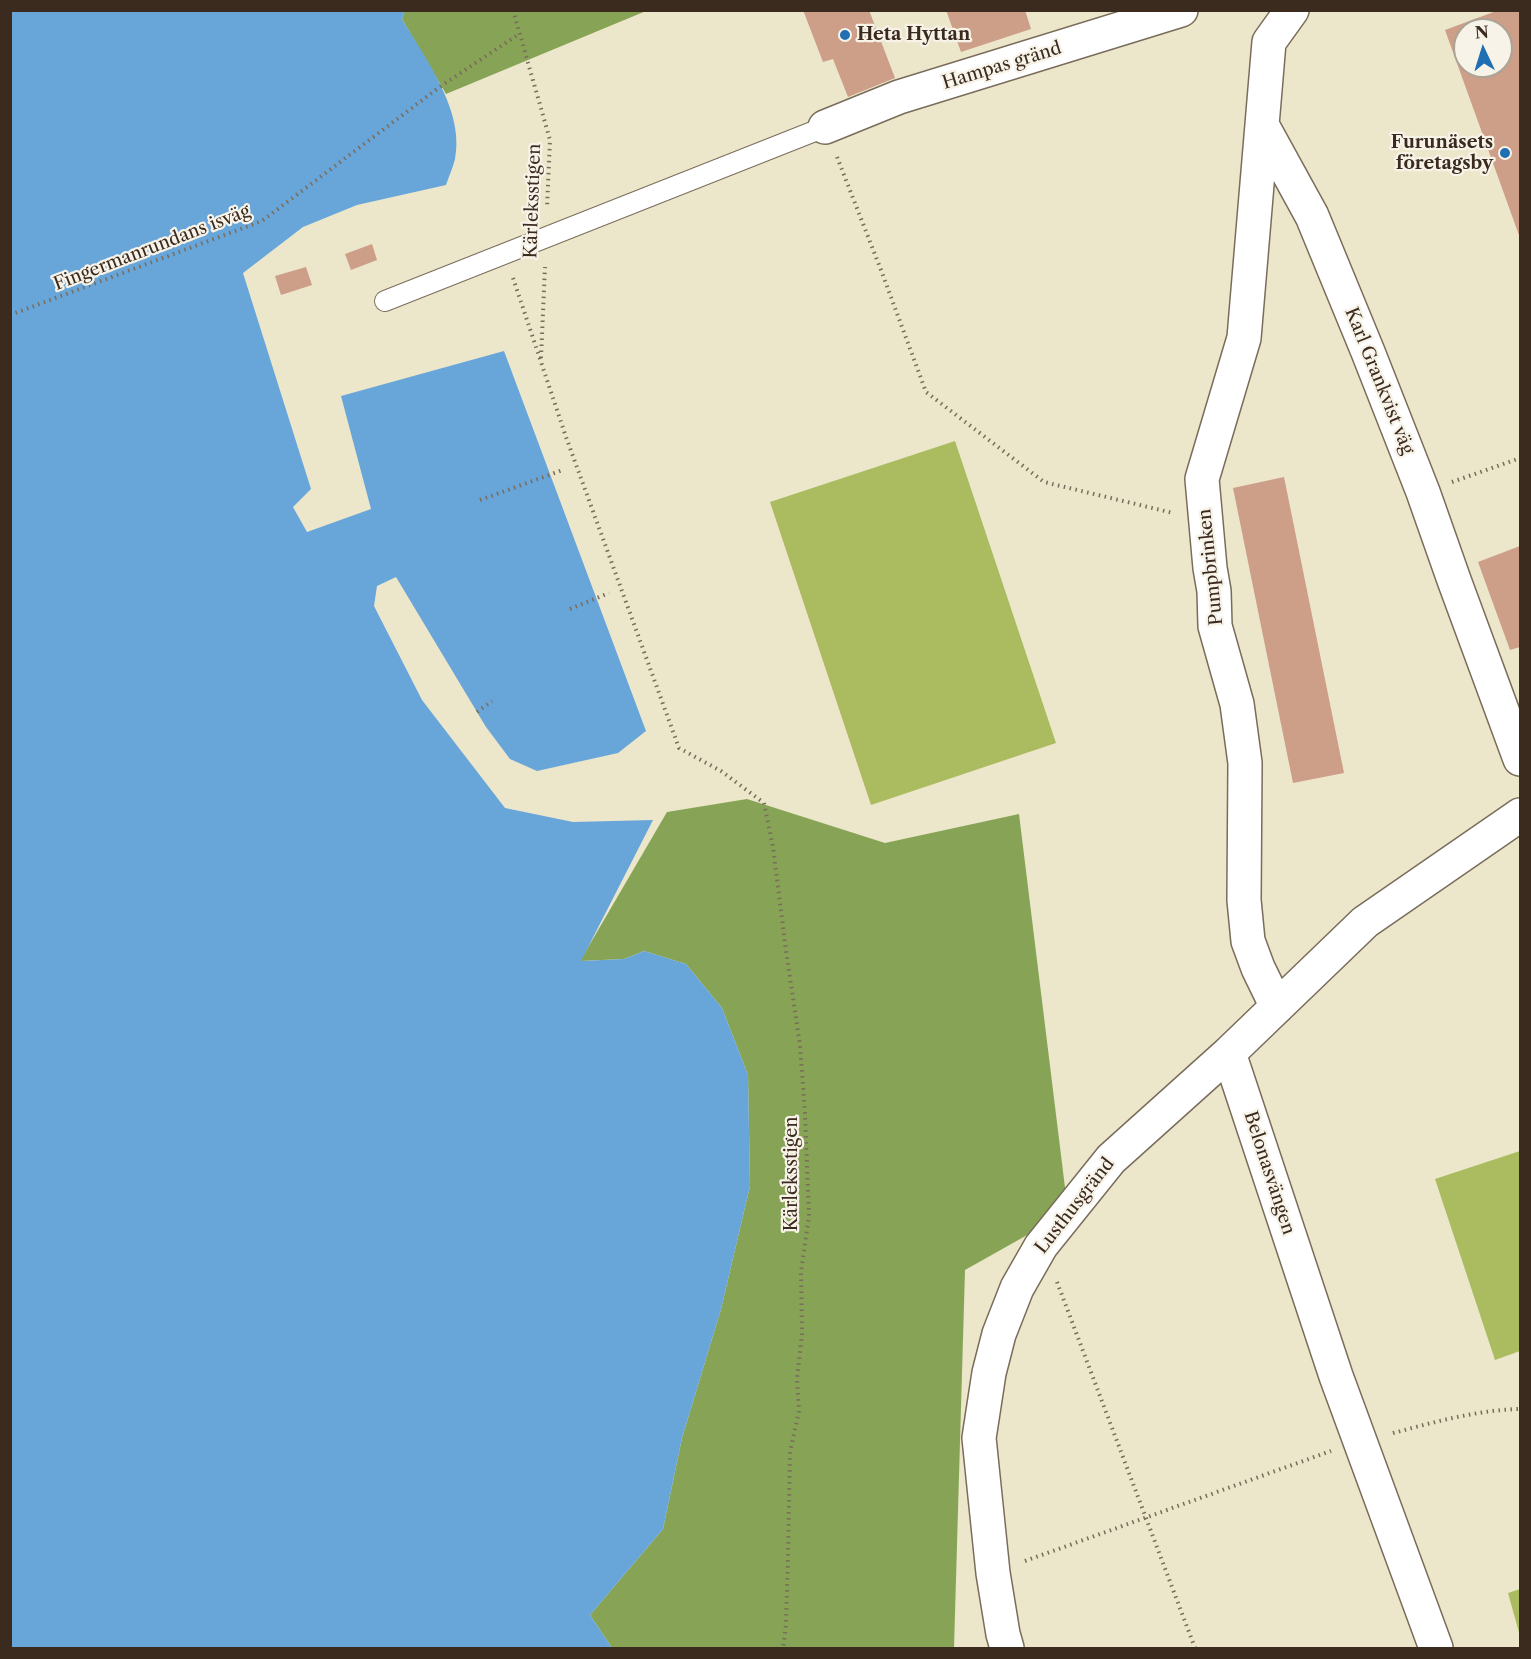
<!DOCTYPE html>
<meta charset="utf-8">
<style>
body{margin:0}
#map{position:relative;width:1531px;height:1659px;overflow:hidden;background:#ece6cb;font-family:"Libre Caslon Text",serif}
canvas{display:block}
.frame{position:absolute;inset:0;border:12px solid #3b2a1e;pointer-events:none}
.north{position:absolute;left:1453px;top:18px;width:60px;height:60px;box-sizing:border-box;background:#f7f3e8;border:2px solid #aca397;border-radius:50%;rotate:356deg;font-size:16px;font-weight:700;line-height:24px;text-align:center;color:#3b2a1e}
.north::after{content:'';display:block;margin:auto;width:21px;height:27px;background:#1f6fb2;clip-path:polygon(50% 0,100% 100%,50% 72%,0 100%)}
</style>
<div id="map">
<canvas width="1531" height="1659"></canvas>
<div class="frame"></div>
<div class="north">N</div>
</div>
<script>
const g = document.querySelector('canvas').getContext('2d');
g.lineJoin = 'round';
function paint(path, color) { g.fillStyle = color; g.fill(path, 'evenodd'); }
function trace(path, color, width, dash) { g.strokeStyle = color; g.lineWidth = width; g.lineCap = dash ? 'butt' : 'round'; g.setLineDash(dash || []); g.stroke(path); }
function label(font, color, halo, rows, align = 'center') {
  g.font = font + ' "Libre Caslon Text",serif'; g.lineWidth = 4.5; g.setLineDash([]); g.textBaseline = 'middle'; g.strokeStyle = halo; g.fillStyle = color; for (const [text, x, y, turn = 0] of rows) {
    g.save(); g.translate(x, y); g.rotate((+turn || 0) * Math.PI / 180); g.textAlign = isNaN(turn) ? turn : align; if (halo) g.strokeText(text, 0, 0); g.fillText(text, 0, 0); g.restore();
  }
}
const green = new Path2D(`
 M955 441 1056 743 871 805 770 502Z
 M1520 1151V1351L1495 1360 1435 1179Z
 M1520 1589V1636L1508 1593Z`);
const forest = new Path2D(`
 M405 10 646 11 446 94 402 19Z
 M747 799 885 843 1019 814 1068 1212 965 1270 954 1648H612L590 1615 663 1529 682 1438 721 1309 750 1186 748 1075 722 1008 686 964 644 951 624 959 580 961 667 812Z`);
const water = new Path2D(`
 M11 10 405 11 402 19C425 58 465 111 455 159 453 167 449 176 446 185L357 205 303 227 243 273 311 489 293 507 307 532 371 509 341 396 504 351 646 731 618 753 537 771 510 759 486 727 396 577 377 586 374 606 422 700 505 808 573 822 653 820 581 961 624 959 644 951 686 964 722 1008 748 1075 750 1186 721 1309 682 1438 663 1529 590 1615 612 1648H11Z`);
const building = new Path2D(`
 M803 10H869L895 78 848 97 833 59 823 62Z
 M946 10H1025L1031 29 961 52Z
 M1499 10H1520V238L1445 30ZM1465 30H1501V66H1465Z
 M372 244 377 260 351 270 345 254Z
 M306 267 312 285 281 295 275 276Z
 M1284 477 1344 773 1293 783 1233 488Z
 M1520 546V647L1510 650 1478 562Z`);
const path = new Path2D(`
 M513 10 550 140 547 208
 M837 157 881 270 926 392 1044 482 1173 513
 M513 278 566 437 679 748 721 771 764 803 773 847 786 951 800 1045 805 1113 809 1216 801 1272 802 1334 797 1379 799 1411 790 1452 788 1557 786 1625 783 1648
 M10 315 262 221 441 86 519 34
 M541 358 545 267
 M1452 482 1520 458
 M480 500 563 470
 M570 609 609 593
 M477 712 492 701
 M1057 1282 1195 1648
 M1393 1433C1435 1422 1477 1410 1520 1409
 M1025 1561 1331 1451`);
const lane = new Path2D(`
 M385 301 825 127`);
const street = new Path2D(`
 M1292 10 1269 42 1262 125 1312 216 1368 352 1423 492 1454 580 1520 759
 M1262 125 1244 338 1202 479 1210 568 1214 591 1215 626 1237 704 1245 763 1244 900 1248 941 1258 968 1277 1007
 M825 127 899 97 1181 10
 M1007 1648 1003 1634 993 1573 979 1438 989 1373 999 1334 1017 1288 1041 1246 1111 1159 1229 1053
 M1436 1648 1336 1376 1229 1053 1365 922 1520 815`);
const markers = [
 [845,35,6,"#1f6fb2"],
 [1505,153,6,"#1f6fb2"]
];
const poiNames = [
 ["Heta Hyttan",857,35],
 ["Furunäsets",1493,143,"right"],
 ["företagsby",1493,164,"right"]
];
const streetNames = [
 ["Hampas gränd",1002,66,-17],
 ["Kärleksstigen",533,201,-88],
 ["Fingermanrundans isväg",152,248,-21],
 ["Karl Grankvist väg",1379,381,68],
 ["Pumpbrinken",1211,567,-96],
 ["Belonasvängen",1269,1173,72],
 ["Kärleksstigen",792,1174,-90],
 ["Lusthusgränd",1075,1206,-52]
];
paint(green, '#aabc5f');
paint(forest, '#87a456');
paint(water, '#68a6da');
paint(building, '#cd9e88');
trace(lane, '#796c5b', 22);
trace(street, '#796c5b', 36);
trace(path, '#796c5b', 4, [1.5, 4.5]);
trace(lane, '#fff', 20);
trace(street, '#fff', 33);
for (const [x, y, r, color] of markers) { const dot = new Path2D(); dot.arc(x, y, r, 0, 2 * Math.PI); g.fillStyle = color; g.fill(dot); trace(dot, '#f7f3e8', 2); }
label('bold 18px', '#3b2a1e', '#f7f3e8', poiNames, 'left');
label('18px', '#3b2a1e', '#f7f3e8', streetNames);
</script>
